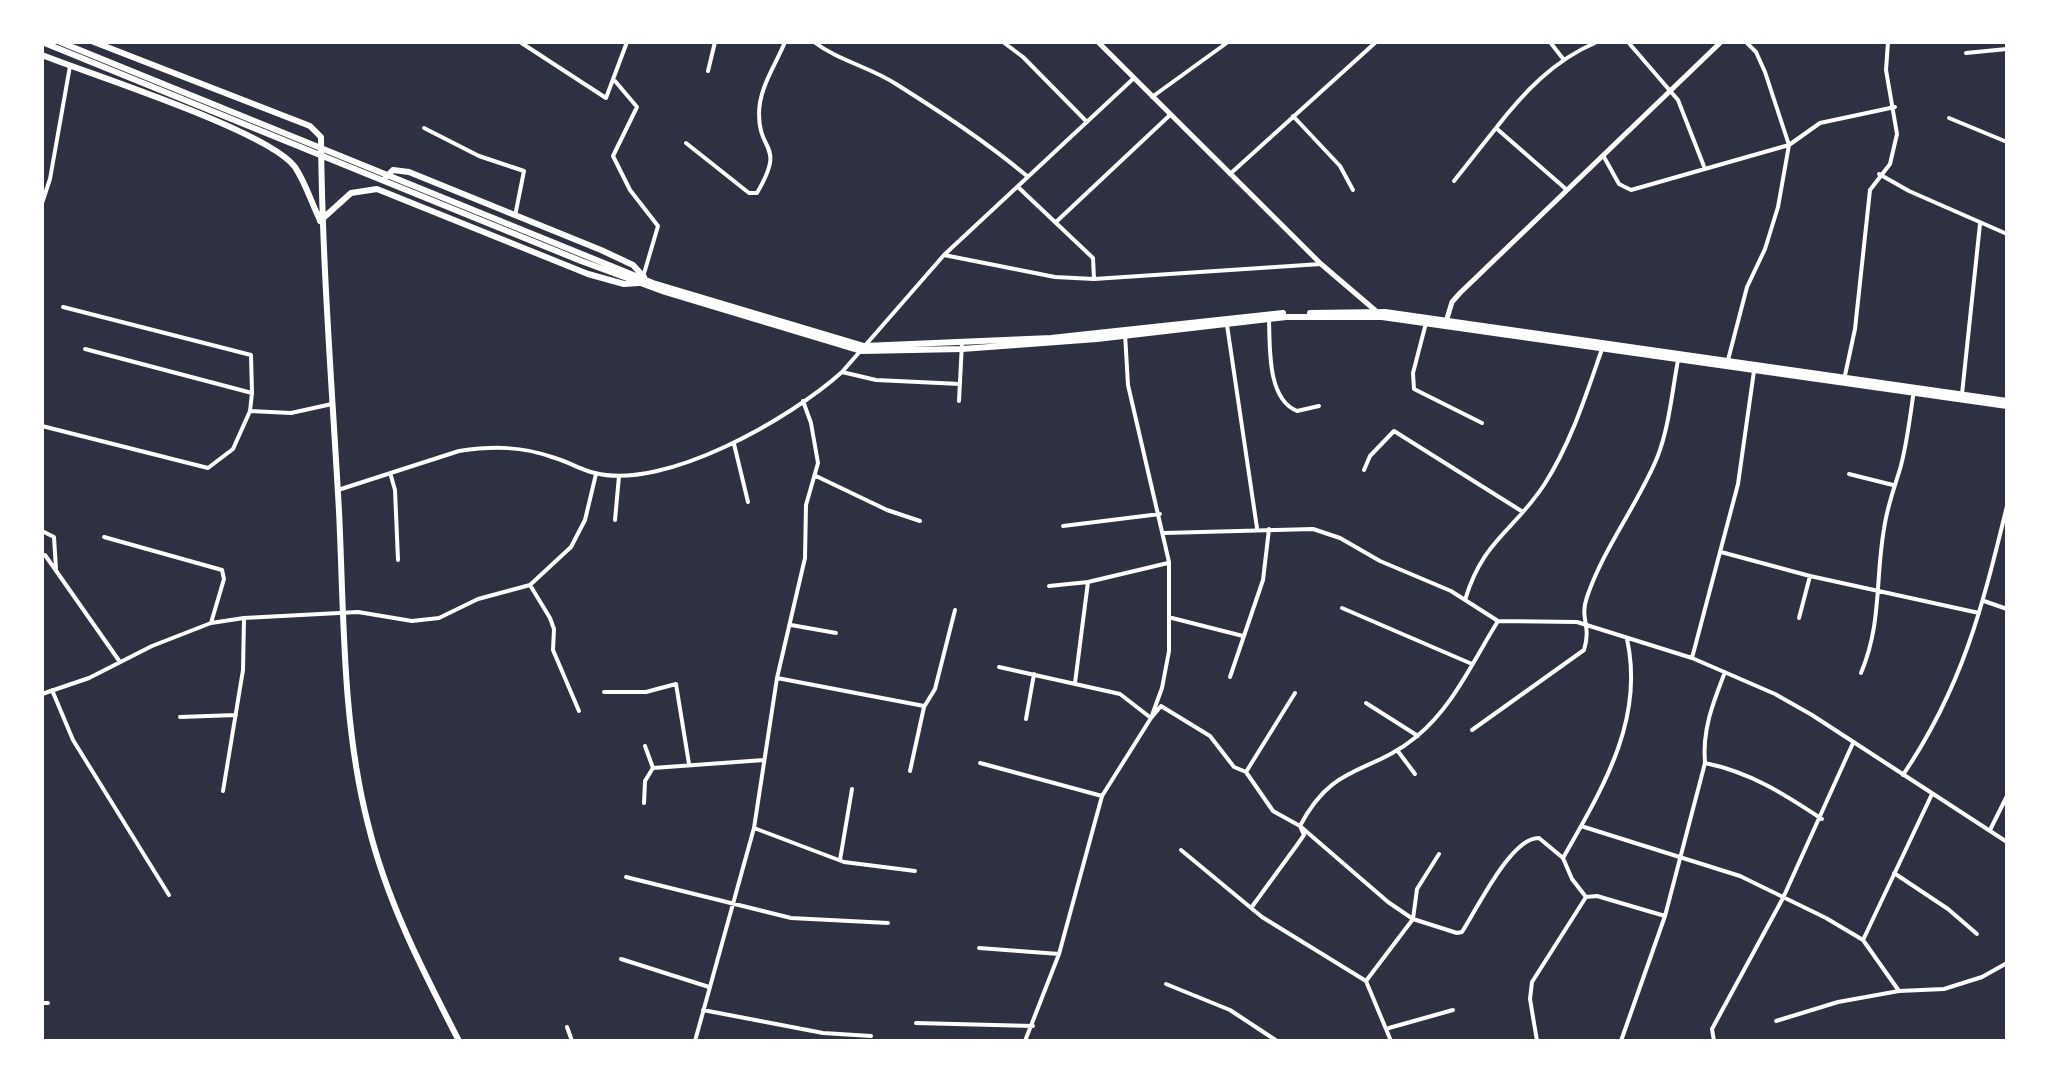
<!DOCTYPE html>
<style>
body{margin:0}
#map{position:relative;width:2049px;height:1083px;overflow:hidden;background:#2d3142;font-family:"Work Sans",sans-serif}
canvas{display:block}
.frame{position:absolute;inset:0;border:44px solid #fff;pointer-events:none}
</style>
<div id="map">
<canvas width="2049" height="1083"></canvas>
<div class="frame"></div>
</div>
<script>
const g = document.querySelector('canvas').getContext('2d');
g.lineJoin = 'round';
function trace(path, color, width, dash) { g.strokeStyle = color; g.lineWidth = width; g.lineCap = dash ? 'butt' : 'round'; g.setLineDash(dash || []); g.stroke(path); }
const minor = new Path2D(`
 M520 42 606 98 627 42
 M814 42C839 61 870 67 896 84 942 113 985 141 1027 176
 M1003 42 1023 57 1087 122
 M1550 42 1564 60
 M1628 42 1678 100 1705 169
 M1966 53 2007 49
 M708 71 715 42
 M615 81 637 107 613 156 630 190 658 226 643 277
 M1152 97 1228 42
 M1293 116 1340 166 1353 190
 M1949 118 2007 142
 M424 128 479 156 524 171 515 216
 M686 143 749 193H757C786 143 759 154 759 114 759 88 775 66 785 42
 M1604 157 1619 184 1631 190 1789 145 1820 123 1895 107
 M1230 174 1376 42
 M1879 174 1909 191 2007 234
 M1454 181 1496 128
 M1018 187 1093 258 1094 279
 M1567 190 1496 128C1524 92 1554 60 1597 42
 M42 203 50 179 70 66
 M1056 222 1170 115
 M944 255 1055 277 1094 279 1321 264
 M63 307 251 355 252 393
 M1269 319C1270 347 1267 399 1297 411L1319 406
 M1426 323 1413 373 1414 389 1482 423
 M1227 325 1257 528
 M85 349 252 393 250 411
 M1728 360 1747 287 1765 249 1778 207 1789 145 1765 72 1756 52 1746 42
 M842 372 876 380 960 384
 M1844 380 1855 329 1870 190 1890 164 1897 134 1886 70 1888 42
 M1962 394 1980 224
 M959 401 962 343
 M42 426 208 468 233 449 250 411 291 413 332 404
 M734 444 748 502
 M1364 470 1370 456 1394 431 1523 512
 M1849 474 1893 485
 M391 476 395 490 398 560
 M816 476 887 510 920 521
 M338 490 459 451C493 446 522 446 555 458 569 462 581 470 595 473 665 491 791 418 842 372L944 255 1134 78
 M615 520 619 476
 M1063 526 1160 514
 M42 531 54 537 56 569
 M1164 533 1313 529 1340 538 1380 561 1451 591 1498 621 1577 622 1692 658 1775 694 1812 715 2007 842
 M104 537 222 570 224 579 211 623
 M1721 552 1810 576 1979 613
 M45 555 120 662
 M1088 582 1168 563
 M530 585 550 618 554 629 553 650 579 711
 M1049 586 1088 582 1075 683
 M1465 600C1483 540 1513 532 1544 485 1571 443 1586 395 1602 349
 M1984 601 2007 609
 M1342 608 1472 664
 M1172 618 1243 636
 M1799 618 1810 576
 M791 625 836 633
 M1692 658 1738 484 1754 371
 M999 667 1120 694 1151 718 1161 706 1210 736 1234 767 1246 772 1273 811 1300 826 1388 902 1413 919 1457 933 1462 932C1477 909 1511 837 1539 838L1563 858C1602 789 1645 720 1627 639
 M1861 673C1882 623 1875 581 1884 529 1887 507 1894 489 1900 469 1907 445 1910 416 1914 390
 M1230 677 1263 580 1269 529
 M777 678 924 706
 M52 690 73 740 169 895
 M604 692H646L676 684 689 764
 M42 694 89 678 152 646 211 623 244 618 358 612 412 621 439 618 478 599 530 585 571 547 585 520 596 474
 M1366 703 1418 736
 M180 717 236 715
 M1026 719 1034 674
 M1472 730 1584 650C1592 624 1579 620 1587 597 1604 547 1637 506 1657 458 1669 428 1672 392 1678 360
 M645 746 653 768
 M1397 750 1415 774
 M980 763 1102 796
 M1705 763C1750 772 1784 794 1822 819
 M910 771 924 707 935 689 955 610
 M1246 772 1295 693
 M1903 775C1963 686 1982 608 2007 506
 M223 791 243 670 244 618
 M644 803 645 781 653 768 764 760
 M1581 826 1740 876 1826 918 1863 940 1899 991
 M754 828 844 862 915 871
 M1990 830 2007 796
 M1181 850 1262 917 1366 981 1391 1041
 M840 860 852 789
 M1894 873 1948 909 1977 934
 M626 877 791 918 888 923
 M1586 897 1597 896 1665 916
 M1251 908 1297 845 1304 835 1300 826C1333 762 1370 775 1416 737 1453 707 1473 661 1498 621
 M1863 940 1932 794
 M979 948 1059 954
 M621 959 709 987
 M1366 981 1413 919 1417 889 1439 854
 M1166 984 1230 1010 1277 1041
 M42 1003H48
 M703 1010 823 1033 871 1036
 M1776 1021 1838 1002 1899 991 1944 989 1982 977 2007 963
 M916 1023 1033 1026
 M567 1027 572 1041
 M1389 1028 1453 1010
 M695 1041 754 828 777 678 805 558 806 505 818 463 811 423 803 401
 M1025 1041 1059 954 1102 796 1151 718 1162 688 1169 651V562L1128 385 1125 334
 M1537 1041 1530 999 1532 982 1586 897 1572 879 1563 858
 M1621 1041 1665 916 1705 763C1702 730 1713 703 1725 672
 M1714 1041 1712 1029 1783 898 1853 743`);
const tertiary = new Path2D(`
 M1098 42 1321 264 1376 311
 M1446 322 1452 302 1460 293 1721 42`);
const primary = new Path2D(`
 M42 42 581 261 665 292 861 351 962 349 1097 339 1286 317H1382L2007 406
 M60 42 653 283 864 346 1051 338 1283 313
 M94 42 310 126 321 137C322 262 332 386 339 511 344 614 342 724 368 824 387 902 423 971 459 1041
 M42 55C92 75 269 131 295 167 305 182 311 201 319 218
 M386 177 393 170 409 172 601 250 633 265 644 277
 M320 221 351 193 377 189 588 274 624 284 639 283
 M1310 313 1385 312 2007 401`);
trace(minor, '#fff', 4);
trace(tertiary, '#fff', 5);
trace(primary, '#fff', 6);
</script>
